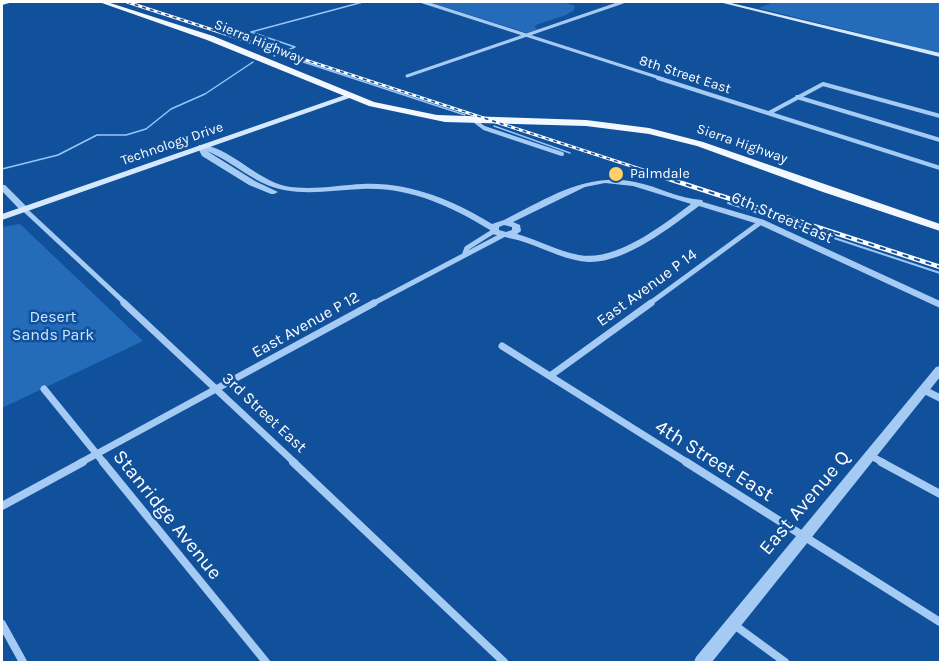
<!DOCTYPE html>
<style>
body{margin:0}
#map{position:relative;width:942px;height:664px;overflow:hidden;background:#11519c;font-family:Karla,sans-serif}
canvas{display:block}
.frame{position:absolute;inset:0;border:3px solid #fff;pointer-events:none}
</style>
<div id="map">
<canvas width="942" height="664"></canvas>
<div class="frame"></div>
</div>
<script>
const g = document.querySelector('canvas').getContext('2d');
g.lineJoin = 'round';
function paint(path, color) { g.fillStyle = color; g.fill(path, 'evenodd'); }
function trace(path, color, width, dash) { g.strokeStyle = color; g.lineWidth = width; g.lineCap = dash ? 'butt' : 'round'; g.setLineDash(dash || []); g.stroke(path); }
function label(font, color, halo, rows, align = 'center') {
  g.font = font + ' Karla,sans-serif'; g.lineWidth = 5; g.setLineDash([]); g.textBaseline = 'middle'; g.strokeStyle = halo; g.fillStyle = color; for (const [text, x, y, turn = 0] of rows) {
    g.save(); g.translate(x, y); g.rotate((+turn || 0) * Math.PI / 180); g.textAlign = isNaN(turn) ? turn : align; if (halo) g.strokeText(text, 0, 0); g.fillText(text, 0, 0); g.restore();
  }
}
const green = new Path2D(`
 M429 2H564L575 6 574 10 566 15 536 25 535 28 538 29 527 33Z
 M774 2H940V53L758 8Z
 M20 224 143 341 2 408V227Z`);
const streamFar1 = new Path2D(`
 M279 54 465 115
 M274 56 295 47 251 32 363 2
 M494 126 570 153
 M2 169 58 155 97 135H126L146 129 171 109 205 94 253 62`);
const stream = new Path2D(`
 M728 203 940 273`);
const minorFar4 = new Path2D(`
 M423 2 663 79
 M407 76 623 2`);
const minorFar3 = new Path2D(`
 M658 78 940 168
 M797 97 940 140
 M769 113 823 84 940 116
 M476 122 484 128 562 154`);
const minorFar2 = new Path2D(`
 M24 209 126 304
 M465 253 467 248 494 231
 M372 304 503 235
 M649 304 761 222`);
const minorFar1 = new Path2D(`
 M124 303 295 463
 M502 346 688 463
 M550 376 651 303
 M44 389 104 463
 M924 390 940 398
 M871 456 884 463
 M80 463 374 303`);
const minor = new Path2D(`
 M103 462 266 662
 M293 462 504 662
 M686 462 940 622
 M881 462 940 494
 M2 506 83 462
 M2 624 23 662
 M733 624 785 662`);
const tertiary = new Path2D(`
 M199 145C226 144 257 180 285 186 311 191 338 185 363 184 409 182 453 200 492 224L504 220C547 199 585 172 635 182 657 186 679 199 702 200L703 202 764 220 940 301V308L758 224 699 206C671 227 625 263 589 262 568 261 547 250 527 243 516 239 504 237 492 234L490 230C450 206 410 187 362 189 336 190 310 195 284 190 255 185 234 162 207 151L255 181 278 192 274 194H271L249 185 202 156 198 148ZM605 183 633 186 691 204C663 225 616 262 579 255 558 251 538 240 517 234L521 231 520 225 513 222 585 187ZM504 225 512 227V230L506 232 499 230V227Z
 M2 185H5L27 207V211H21L2 191Z
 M940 366V377L712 662H694L696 657 936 367Z`);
const secondary = new Path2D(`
 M719 2H727L940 53V57Z
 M348 94 355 96 2 220V214Z`);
const primary = new Path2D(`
 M2 2H13L2 5Z
 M99 2H107L213 36 374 102 437 115 586 120 649 128 703 142 940 224V231L823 192 697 146 649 134 586 126 445 122 369 106 207 40Z`);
const railFar1 = new Path2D(`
 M127 2 668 178`);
const rail = new Path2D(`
 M663 177 940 267`);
const markers = [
 [616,174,8,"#ffd069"]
];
const farStreetnames = [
 ["Sierra Highway",259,42,22],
 ["8th Street East",685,75,18],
 ["Technology Drive",172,144,-19],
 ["Sierra Highway",742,144,19]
];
const farPoinames = [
 ["Palmdale",630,174]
];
const streetNames = [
 ["6th Street East",782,218,23],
 ["East Avenue P 14",647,288,-36],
 ["East Avenue P 12",306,325,-29],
 ["3rd Street East",264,413,43]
];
const parkNames = [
 ["Desert",53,317],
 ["Sands Park",53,335]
];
const nearStreetnames = [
 ["4th Street East",714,461,32],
 ["East Avenue Q",805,503,-50],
 ["Stanridge Avenue",167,515,51]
];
paint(green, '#246bba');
trace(streamFar1, '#97c6f8', 1.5);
trace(stream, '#97c6f8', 2);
trace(minorFar4, '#a5cbf4', 3);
trace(minorFar3, '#a5cbf4', 4);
trace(minorFar2, '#a5cbf4', 5);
trace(minorFar1, '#a5cbf4', 7);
trace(minor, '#a5cbf4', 8);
paint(tertiary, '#a5cbf4');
paint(secondary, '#d6e8fd');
paint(primary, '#f3f8ff');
trace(railFar1, '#fff', 3);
trace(rail, '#fff', 4.5);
trace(railFar1, '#11519c', 1.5, [4]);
trace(rail, '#11519c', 2, [6]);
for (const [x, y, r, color] of markers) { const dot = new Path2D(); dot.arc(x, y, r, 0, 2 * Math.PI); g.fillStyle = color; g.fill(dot); trace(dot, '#11519c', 2); }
label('14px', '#fff', '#11519c', farStreetnames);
label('14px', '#fff', '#11519c', farPoinames, 'left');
label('16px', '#fff', '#11519c', streetNames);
label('16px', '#cee5fe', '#11519c', parkNames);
label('20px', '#fff', '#11519c', nearStreetnames);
</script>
